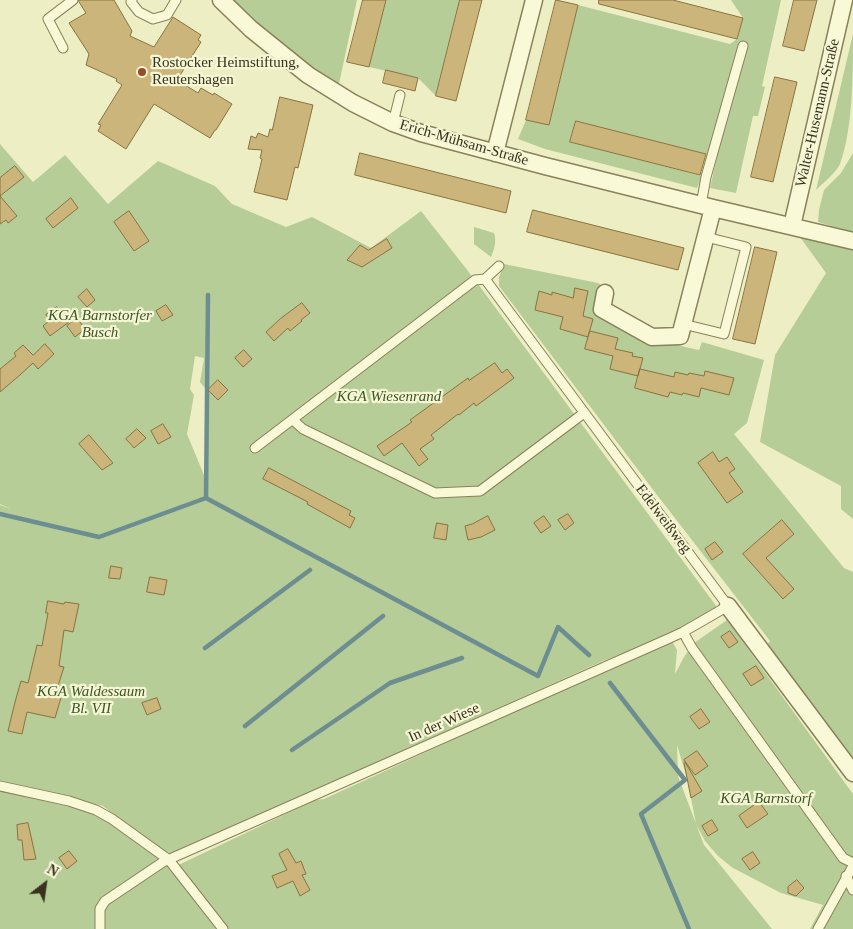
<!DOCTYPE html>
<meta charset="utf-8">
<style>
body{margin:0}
#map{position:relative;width:853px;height:929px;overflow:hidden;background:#eeeec4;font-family:Georgia,serif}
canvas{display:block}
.north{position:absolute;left:20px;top:859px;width:50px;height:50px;-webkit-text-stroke:4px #f5f6d4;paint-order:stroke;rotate:30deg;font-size:14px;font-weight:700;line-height:20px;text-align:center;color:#39331e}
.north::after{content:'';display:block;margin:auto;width:18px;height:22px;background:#39331e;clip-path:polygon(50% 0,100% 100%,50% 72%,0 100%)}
</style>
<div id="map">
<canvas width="853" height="929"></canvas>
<div class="north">N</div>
</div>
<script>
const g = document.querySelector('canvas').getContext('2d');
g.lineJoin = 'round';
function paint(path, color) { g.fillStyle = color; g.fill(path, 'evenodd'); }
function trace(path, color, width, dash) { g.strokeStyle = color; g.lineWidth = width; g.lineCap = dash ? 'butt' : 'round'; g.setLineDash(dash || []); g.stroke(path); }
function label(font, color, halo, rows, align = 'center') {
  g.font = font + ' Georgia,serif'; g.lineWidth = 4.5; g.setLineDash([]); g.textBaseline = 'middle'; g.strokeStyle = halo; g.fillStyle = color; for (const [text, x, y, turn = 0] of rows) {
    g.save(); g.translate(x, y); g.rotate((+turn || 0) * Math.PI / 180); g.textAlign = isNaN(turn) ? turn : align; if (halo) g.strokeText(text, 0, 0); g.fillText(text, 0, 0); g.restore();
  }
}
const green = new Path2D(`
 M221 0H357L337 93Z
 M386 0H460L436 96 418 78 369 67Z
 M731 0H781L762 86 765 87 758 116H753L736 193 710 188 717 157 576 121 570 142 702 176 697 188 545 149 518 139 526 120 549 125 578 5 730 44 737 39 743 18Z
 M853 34C853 74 853 129 840 164 835 174 824 182 816 190Z
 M0 144 33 182 65 155 108 204 158 161 215 186 232 204 286 227 312 217 371 248 421 211 475 280 717 607 671 635 603 661 199 842 170 853 163 851 148 841 103 806 85 801 0 782V505L11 509 0 504ZM195 356 204 358 200 382 208 392 206 480 187 434 194 395 190 389Z
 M853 153V233L818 222 819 210 824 190 841 173Z
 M792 226 853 241V519L841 509V486L760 442 775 355 826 273Z
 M474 227 494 233C497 241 494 250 491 257L474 244Z
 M504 264 598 283 601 285 595 311 649 339 699 350 702 342 764 360 747 423 734 434 844 568 853 572V761L766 646 770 641 654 491 499 286V277Z
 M727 620 853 794V929H810L823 905 781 893 733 868 718 856 705 841 696 824 688 782 677 745 678 776 704 845 772 929H0V788L75 807 104 819 163 862 170 869 315 800 324 799 513 712 608 671 672 641 677 650 675 674 684 657 694 643Z`);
const stream = new Path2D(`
 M206 498 538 676 558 627 589 655
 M0 514 99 537 206 498 208 295
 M205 648 310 570
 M610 683 685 780 641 814 689 929
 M245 726 383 616
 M292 750 390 683 462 658`);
const building = new Path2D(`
 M79 0H114L132 31 130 36 154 47 173 17 201 35 198 40 201 42 177 80 198 93 201 88 213 95 214 93 232 104 216 130H215L210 138 154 104 126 149 98 131 101 125 98 124 122 85 116 81 117 79 86 65 89 54 69 23 86 13 79 2Z
 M363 0H386L369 67 347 62Z
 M460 0H482L456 101 436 96Z
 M556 0 578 5 549 125 526 120Z
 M599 0H673L743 18 737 39 599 4Z
 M794 0H817L804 51 783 46Z
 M386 70 418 78 415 91 383 83Z
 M775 77 797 82 773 182 751 177Z
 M280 97 313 105 298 168 295 167 287 200 254 192 262 159 260 158 262 150 248 149 251 136 256 138 258 133 268 137 270 129 272 130Z
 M576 121 706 154 700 175 570 142Z
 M360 153 511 191 506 213 355 175Z
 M15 166 24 177 0 196 17 216 8 223 6 220 0 224V178Z
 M71 198 78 208 53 228 46 219Z
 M533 210 684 248 678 270 527 232Z
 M129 211 149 241 134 251 114 222Z
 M387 239 392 248 362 267 347 260 360 245 368 250Z
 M755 247 777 252 755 344 733 339Z
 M575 288 588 291 583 316 593 319 588 337 560 329 563 317 535 310 539 291 552 295V292L573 298Z
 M87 289 95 300 87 307 78 297Z
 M302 303 310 313 301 320 302 321 290 331 288 328 274 341 266 332 280 319Z
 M166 305 173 315 162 321 156 311Z
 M57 307 69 322 50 336 43 326 50 320 46 315Z
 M77 318 85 329 75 337 67 326Z
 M590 331 618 338 615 349 633 353 632 356 643 358 638 376 610 369 613 356 585 349Z
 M45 344 54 354 38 369 33 363 20 375 0 392V369L16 356 14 353 23 345 33 355Z
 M244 350 252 359 243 367 235 358Z
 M495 363 502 373 507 369 514 378 476 406 474 403 459 415 458 414 431 435 434 439 420 449 428 459 419 466 402 443 384 456 377 446 412 422 410 420 468 378 469 380Z
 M640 369 674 377 675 372 688 375 689 373 704 376 705 371 734 378 729 395 701 388 699 397 683 393 682 395 670 392 668 397 635 388Z
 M218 380 228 390 218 400 208 390Z
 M163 424 171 437 158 444 151 431Z
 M137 429 146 438 134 448 126 439Z
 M89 435 113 463 102 470 79 444Z
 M713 452 719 462 727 457 735 469 729 473 743 492 727 503 698 463Z
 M269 468 351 511 349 515 355 518 350 528 307 504 308 502 263 479Z
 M568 514 574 523 565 530 558 520Z
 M488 516 495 530 481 537 468 540 465 526 472 524Z
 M544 516 551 526 541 533 534 523Z
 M782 520 794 534 766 558 794 589 783 599 743 554Z
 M437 523 448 525 446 540 434 538Z
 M715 542 723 552 712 560 705 549Z
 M111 566 122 568 120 579 109 578Z
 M150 577 167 580 164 595 147 592Z
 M48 601 64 604 65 602 79 604 73 632 64 630 59 666 64 667 57 689 63 691 55 718 27 712 22 734 8 731 15 702 21 681 28 683 37 645 42 646 48 613H46Z
 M730 631 738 642 729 648 721 637Z
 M756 666 764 678 751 686 743 674Z
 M157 698 161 709 147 715 142 703Z
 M701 709 710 722 699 729 690 717Z
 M697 751 708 766 695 775 684 760Z
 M685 762 702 791 691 798 684 763Z
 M759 802 768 814 747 828 739 816Z
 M712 820 718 830 708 836 702 826Z
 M28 823 36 859 24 860 22 840H18L17 825Z
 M288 849 296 863 301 861 306 874 302 875 310 890 300 896 293 881 277 888 272 876 287 870 279 854Z
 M69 851 77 861 67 869 59 858Z
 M753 852 760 863 750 870 742 859Z
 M797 880 804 888 796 896 788 893V887Z`);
const service = new Path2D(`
 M132 0 131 2 139 12 153 19 167 15 176 0
 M63 48 48 19 73 0
 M393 123 400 95
 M701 205 706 177 743 46
 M485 279 499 266
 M683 324 724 334 746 247 706 237
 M293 420 303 429 435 493 480 491 584 413
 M255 448 475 280 485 279
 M683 632 692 648 843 858 853 863
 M0 786 69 801 96 810 112 819 169 860 223 929
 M846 876 853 890
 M100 929V909L105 901 163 862 670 638 683 632 728 606 485 279
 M818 929 853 866`);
const minor = new Path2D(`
 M221 0 251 29 308 75 353 103 393 123 421 133 545 166 713 208 853 241
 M495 153 534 0
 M792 226 844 0
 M605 293 602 309 652 337 680 336 713 208
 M728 606 853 773`);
const markers = [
 [142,72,5,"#984b2a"]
];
const poiNames = [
 ["Rostocker Heimstiftung,",152,63],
 ["Reutershagen",152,80]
];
const streetNames = [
 ["Walter-Husemann-Straße",818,113,-77],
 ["Erich-Mühsam-Straße",464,143,16],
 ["Edelweißweg",663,519,53],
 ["In der Wiese",444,723,-24]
];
const parkNames = [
 ["KGA Barnstorfer",100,316],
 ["Busch",100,333],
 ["KGA Wiesenrand",389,397],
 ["KGA Waldessaum",91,692],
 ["Bl. VII",91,709],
 ["KGA Barnstorf",766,799]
];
paint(green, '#b6cd98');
trace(stream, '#6d8e90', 4.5);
paint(building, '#ccb57a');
trace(building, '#887340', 1);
trace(service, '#89815a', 11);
trace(minor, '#89815a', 19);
trace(service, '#f9f9d8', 9);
trace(minor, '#f9f9d8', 16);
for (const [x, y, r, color] of markers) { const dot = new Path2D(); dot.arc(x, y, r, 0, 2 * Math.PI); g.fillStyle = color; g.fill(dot); trace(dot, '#f5f6d4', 2); }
label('15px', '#39331e', '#f5f6d4', poiNames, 'left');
label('15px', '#39331e', '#f5f6d4', streetNames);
label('italic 15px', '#3b5525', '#f5f6d4', parkNames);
</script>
